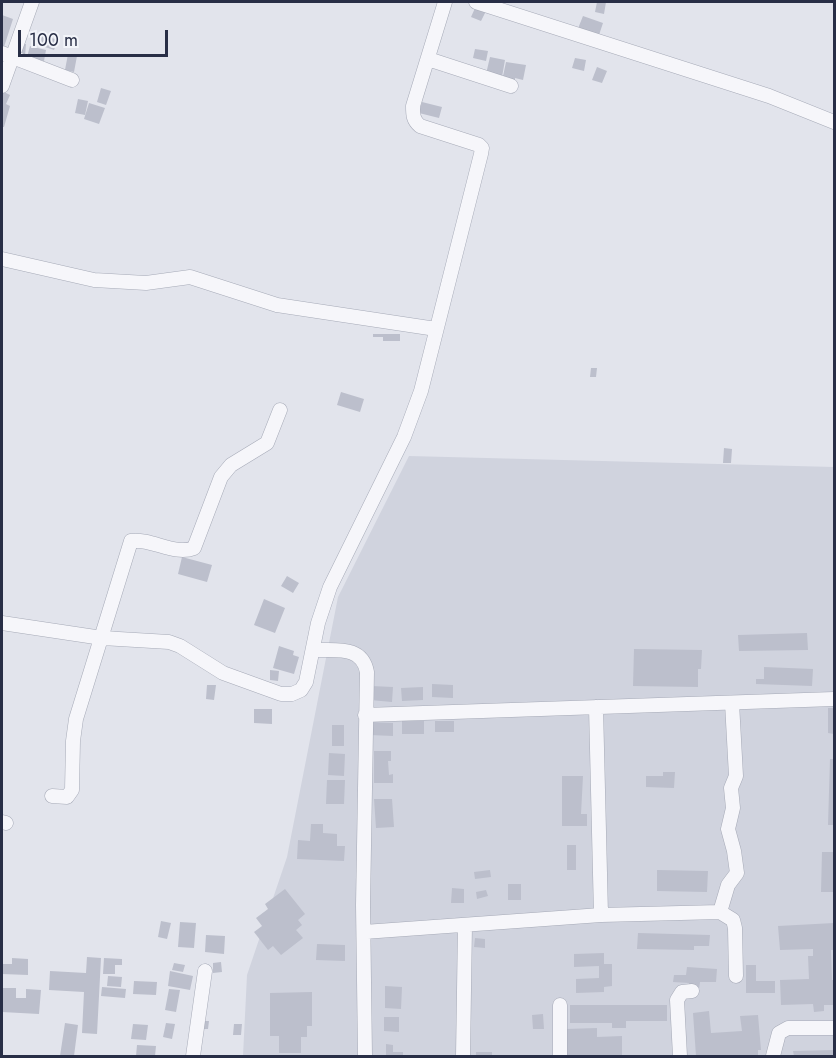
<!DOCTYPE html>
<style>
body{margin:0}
#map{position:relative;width:836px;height:1058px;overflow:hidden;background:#e2e4ec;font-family:Jost,sans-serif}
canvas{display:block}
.frame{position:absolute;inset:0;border:3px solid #282e46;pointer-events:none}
.scale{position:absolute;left:18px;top:30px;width:150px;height:27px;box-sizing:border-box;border:3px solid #282e46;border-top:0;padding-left:8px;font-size:18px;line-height:21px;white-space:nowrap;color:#282e46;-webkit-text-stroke:4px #f2f4f9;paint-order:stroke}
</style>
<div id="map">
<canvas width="836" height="1058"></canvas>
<div class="frame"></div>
<div class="scale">100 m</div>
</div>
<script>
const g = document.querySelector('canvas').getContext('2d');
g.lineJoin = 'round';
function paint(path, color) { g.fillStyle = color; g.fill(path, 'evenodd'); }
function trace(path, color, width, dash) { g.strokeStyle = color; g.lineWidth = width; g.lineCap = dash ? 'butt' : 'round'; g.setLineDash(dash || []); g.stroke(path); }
const built = new Path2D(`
 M409 456 834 467V1056H243L247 975 287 857 338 597Z`);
const building = new Path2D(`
 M597 2H606L604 14 595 12Z
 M476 6 486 11 481 21 471 17Z
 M2 15 13 19 4 47 2 46Z
 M583 16 603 23 598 38 577 31Z
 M40 34 58 40 54 50 36 44Z
 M13 43 26 44 25 57 12 56Z
 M30 46 46 50 44 61 27 57Z
 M475 49 488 51 486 61 473 58Z
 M68 54 77 56 74 72 65 70Z
 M490 57 505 60 502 77 486 74Z
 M575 58 586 60 584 71 572 68Z
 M506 62 526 65 523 80 515 78V83L502 81Z
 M597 67 607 71 602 83 592 80Z
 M101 88 111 91 106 105 97 102Z
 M2 91 10 95 6 104 10 106 4 127H2Z
 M78 99 88 101 85 115 75 113Z
 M422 102 442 107 439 118 419 113Z
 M89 103 105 108 99 124 84 119Z
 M373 334H400V341H383V337H373Z
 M591 368H597L596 377H590Z
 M341 392 364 399 360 412 337 405Z
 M724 448 732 449 731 463H723Z
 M182 557 212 565 207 582 178 574Z
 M287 576 299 583 293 593 281 586Z
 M264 599 285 608 275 633 254 625Z
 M807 633 808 650 739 651 738 635Z
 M279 646 294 651 293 655 299 657 294 674 273 668Z
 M634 649 702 650 701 669H698V687L633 686Z
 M764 667 813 669 812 686 756 684V679H764Z
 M270 670 279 671 278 681 270 680Z
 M432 684 453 685V698L432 697Z
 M207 685H216L214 700 206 699Z
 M371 686 393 687 392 702 370 700Z
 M423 687V700L402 701 401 688Z
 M828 708H834V734L828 733Z
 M254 709H272V724L254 723Z
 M402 721H424V734H402Z
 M435 721H454V732H435Z
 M370 722 393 723V736L370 735Z
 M332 725H344V746H332Z
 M374 751H391V761H388L389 775 393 774V783H374Z
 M329 753 345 754 344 776 328 775Z
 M830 759H834V825H828Z
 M663 772H675L674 788 646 787V776H663Z
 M562 776H583L581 814H587V826H562Z
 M327 780H345L344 804H326Z
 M374 799H392L394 827 376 828Z
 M311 824H323V833L337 834V846H345L344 861 297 859 298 840 310 841Z
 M567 845H576V870H567Z
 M822 852H834L833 892H821Z
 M490 870 491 877 475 879 474 872Z
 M657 870 708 871 707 892 657 891Z
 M508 884H521V900H508Z
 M452 888 464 889V903H451Z
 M285 889 305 914 298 920 302 925 296 930 303 938 281 955 273 946 268 950 254 932 262 926 256 918 268 909 265 904Z
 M486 890 488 896 477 899 476 892Z
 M161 921 171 923 167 939 158 937Z
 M180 922 196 923 194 948 178 947Z
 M834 923V950H831L832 980H834V1005H824V1011L814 1012 813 1004 781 1005 780 980 809 979 808 956H813V949L780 950 778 926Z
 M638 933 710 935 709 946H694V950L637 949Z
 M206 935 225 936 224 954 205 952Z
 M475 938 485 939V948L474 947Z
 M317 944 345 945V961L316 960Z
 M604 953V964H612V986L604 987V992L576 993V979L599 978V966L574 967V954Z
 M87 957 101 958 97 1034 82 1033 84 992 49 990 50 971 86 973Z
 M12 958 28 959V975L2 974V964H12Z
 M104 958 122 959V965H115V974H103Z
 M221 962 222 972 213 973V963Z
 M174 963 185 965 183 972 172 970Z
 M746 965H756V981H775V993H746Z
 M687 967 717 969 716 982H700L699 990 689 989V983L673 982 674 975H686Z
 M170 971 193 976 190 990 168 986Z
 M108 976 122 977 121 987 107 986Z
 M134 981 157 982 156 995 133 994Z
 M385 986 402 987 401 1009 385 1008Z
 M102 987 126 989 125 998 101 996Z
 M2 988H16V998H26V989L41 990 39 1014 2 1012Z
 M169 989 180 990 176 1012 165 1010Z
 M312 992V1026H307V1037H301V1053H279V1036H270V993Z
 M570 1005H667V1021H626V1028H612V1023H570Z
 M709 1011 711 1033 742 1031 740 1016 758 1015 761 1050H758V1056H696L693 1013Z
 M543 1014 544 1029H533L532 1015Z
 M384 1017H399V1032L384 1031Z
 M196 1021H209L208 1029H196Z
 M65 1023 78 1025 74 1056H60Z
 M166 1023 175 1024 172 1039 163 1037Z
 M133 1024 148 1025 146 1040 131 1039Z
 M234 1024H242L241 1035H233Z
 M597 1028V1037L622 1036V1056H565L566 1029Z
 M386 1044 393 1045V1052H403V1056H386Z
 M137 1045 156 1046 155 1056H136Z
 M834 1050V1056H794L793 1051Z
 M476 1052H492V1056H476Z`);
const minor = new Path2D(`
 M476 2 769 96 834 122
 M2 53 72 80
 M428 59 511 86
 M2 86 32 2
 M2 259 94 280 146 283 190 277 277 305 436 329
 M2 623 102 638 169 642 180 646 223 673 281 694H292L301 690 306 682 318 623 330 587 404 437 421 391 481 154 482 148 479 145 420 126C413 120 413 115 413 106L445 2
 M314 650C336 651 362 645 367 672L363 905 365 1056
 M596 707 601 915
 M365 715 834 699
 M52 796 67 797 72 790 73 741 76 719 131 541C151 538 175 556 194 548L221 477 231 465 267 443 280 410
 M2 822 6 823
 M720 912 728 885 737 873 734 851 728 829 733 808 731 788 736 776 732 703
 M364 932 601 915 720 912 733 920 735 928 736 976
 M560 1005V1056
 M193 1056 205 971
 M463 1056 465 925
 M680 1056 677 1000 682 992 692 991
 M773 1056 779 1033 788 1028H834`);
paint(built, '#d0d3de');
paint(building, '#bcbfcc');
trace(minor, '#a6aab7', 15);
trace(minor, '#f6f6fa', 14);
</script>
